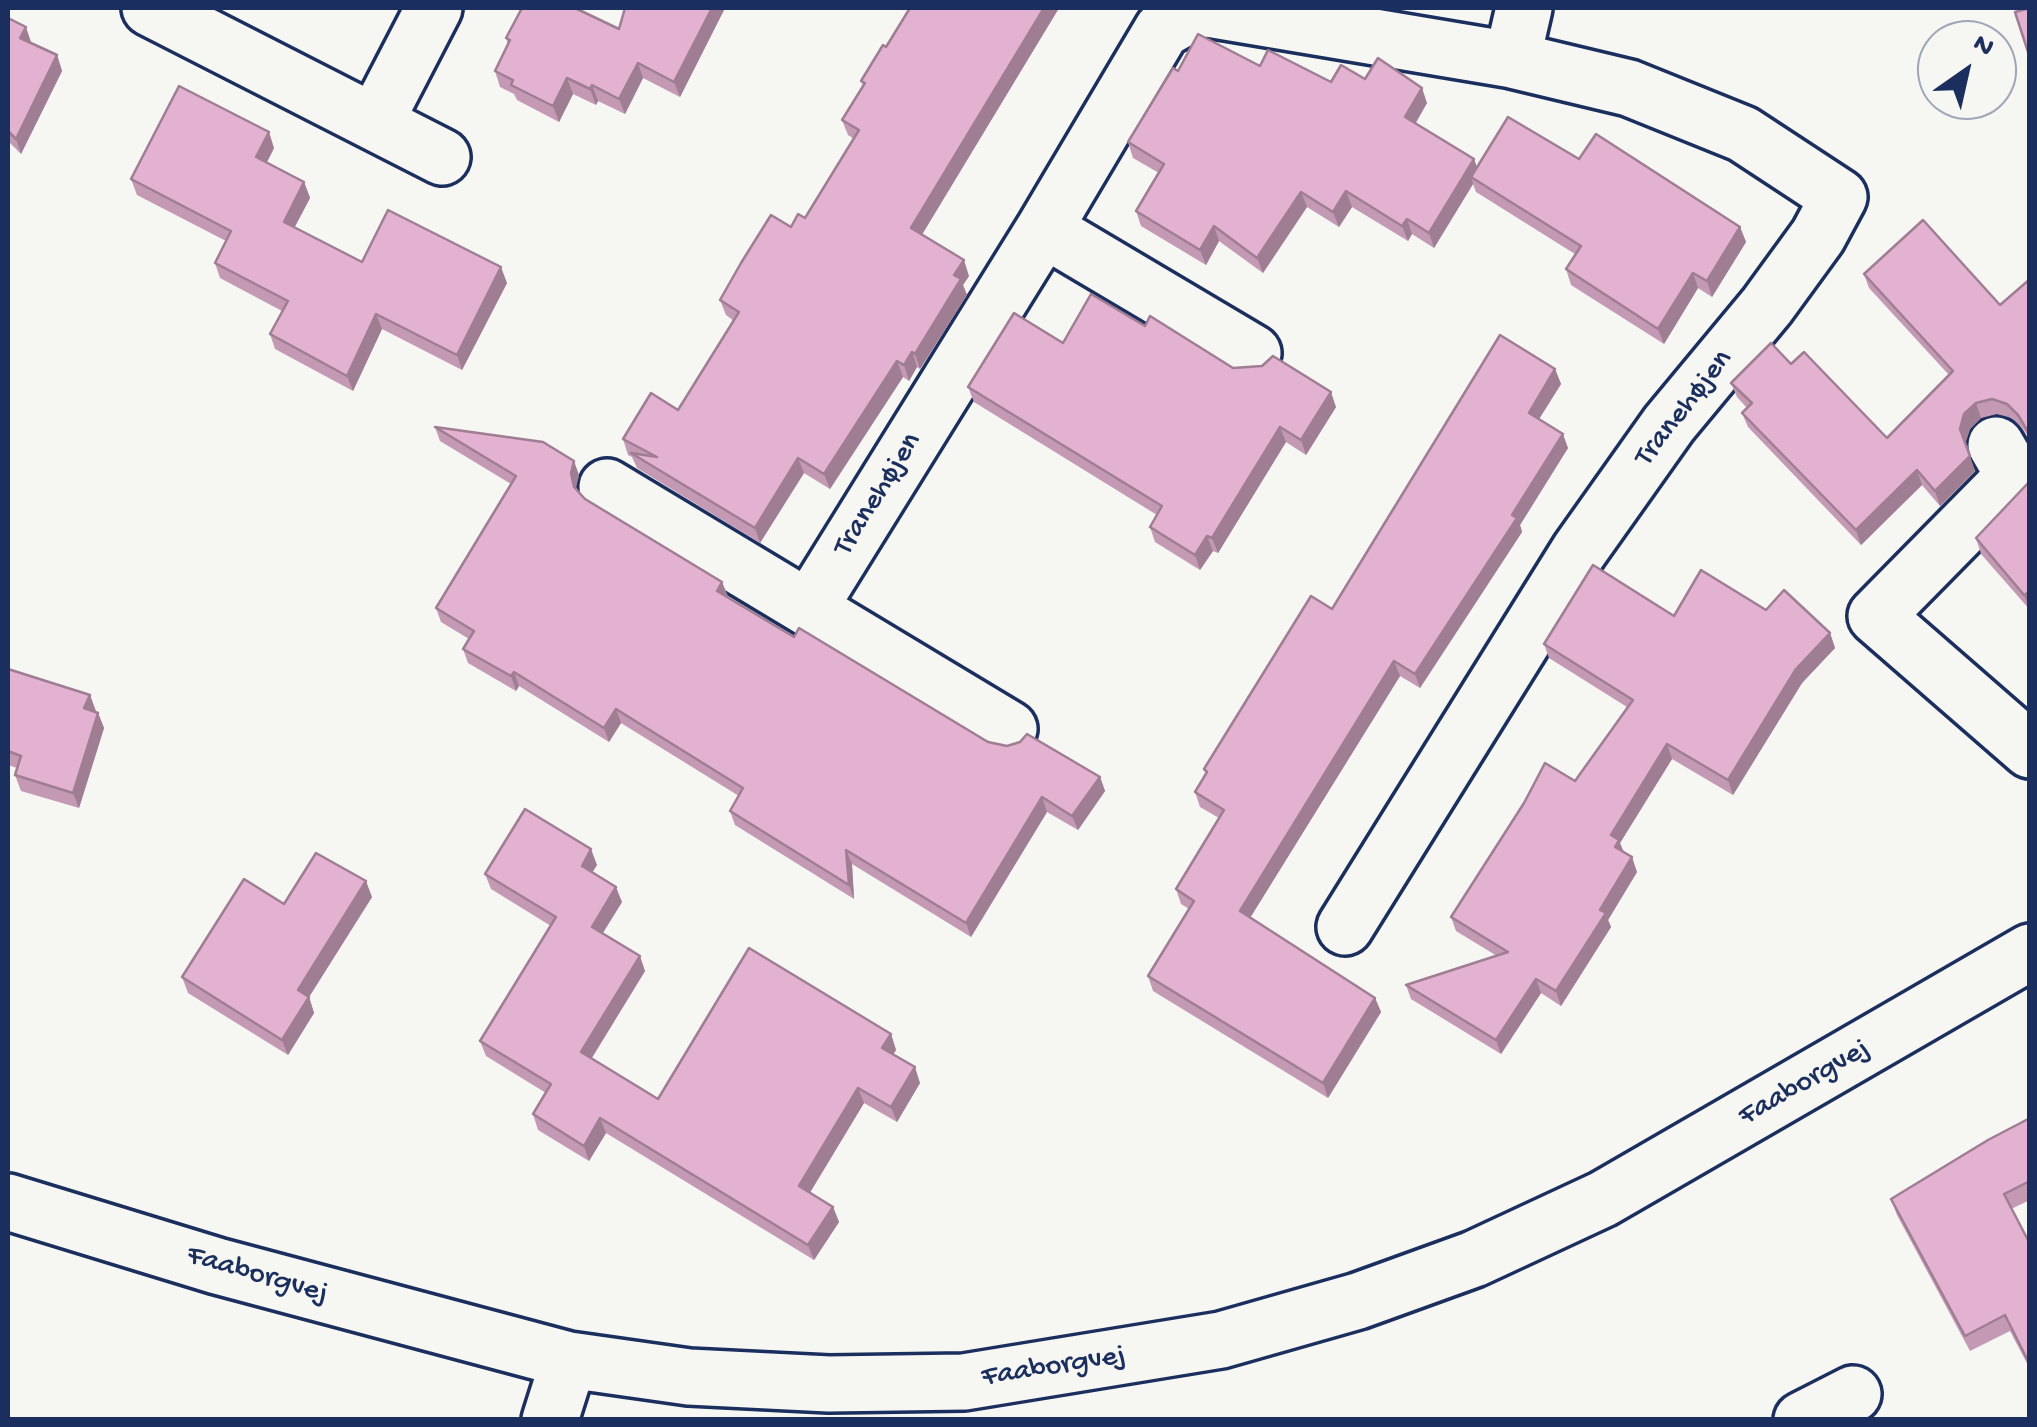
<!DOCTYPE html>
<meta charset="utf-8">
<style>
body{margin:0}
#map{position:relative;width:2037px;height:1427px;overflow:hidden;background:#f6f6f2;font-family:"Gochi Hand",sans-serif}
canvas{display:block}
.frame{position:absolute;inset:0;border:10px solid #1b2f5e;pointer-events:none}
.north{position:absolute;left:1917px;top:20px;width:100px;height:100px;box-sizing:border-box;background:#f6f6f2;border:2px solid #9ea6b7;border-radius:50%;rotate:34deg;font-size:28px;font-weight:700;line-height:40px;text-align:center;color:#1b2f5e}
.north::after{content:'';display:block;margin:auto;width:35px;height:45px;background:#1b2f5e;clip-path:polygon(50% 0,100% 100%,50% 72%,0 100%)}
</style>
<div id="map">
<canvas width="2037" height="1427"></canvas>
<div class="frame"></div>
<div class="north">N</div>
</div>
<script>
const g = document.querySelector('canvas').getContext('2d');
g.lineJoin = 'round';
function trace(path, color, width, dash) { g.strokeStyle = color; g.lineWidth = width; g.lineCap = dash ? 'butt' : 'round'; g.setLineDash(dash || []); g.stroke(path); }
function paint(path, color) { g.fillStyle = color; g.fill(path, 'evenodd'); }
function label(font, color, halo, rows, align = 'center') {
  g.font = font + ' "Gochi Hand",sans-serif'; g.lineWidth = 9; g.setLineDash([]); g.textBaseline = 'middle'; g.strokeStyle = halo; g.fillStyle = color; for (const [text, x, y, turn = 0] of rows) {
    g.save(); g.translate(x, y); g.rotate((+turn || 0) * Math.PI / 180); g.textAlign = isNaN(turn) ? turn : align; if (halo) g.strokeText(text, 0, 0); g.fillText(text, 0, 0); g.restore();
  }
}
const minor = new Path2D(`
 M150 8 442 157
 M1512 60 1524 8
 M375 122 434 8
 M1044 229 1253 353
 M1996 445 2014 476 1876 616 2030 750
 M607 487 1009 729
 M809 608 1044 229 1162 30 1201 8 1512 60 1629 88 1743 134 1839 197 1818 236 1767 306 1669 424 1579 551 1345 927
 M8 1202 217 1266 569 1360 689 1377 829 1384 964 1382 1221 1340 1358 1301 1474 1259 1603 1199 2030 952
 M550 1420 569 1360
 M1802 1420 1853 1394`);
const wall = new Path2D(`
 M725 8 680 97 643 78 625 114 598 101 596 105 573 94 559 122 517 100 514 94 500 87 495 71 508 44 506 38 619 29Z
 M910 8H1059L922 234 969 276 963 285 967 295 920 369 917 367 909 381 903 377 830 489 804 473 760 543 637 468 632 457 628 455 623 439 678 410 734 321 726 315 720 300 791 227 805 218 854 139 848 135 842 120 863 86 861 81 886 47Z
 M8 18 31 43 57 55 62 71 21 154 8 141Z
 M1260 66 1427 103 1416 123 1474 159 1477 167 1579 159 1740 227 1746 242 1712 297 1698 288 1664 344 1571 285 1566 269 1575 254 1476 192 1473 184 1434 248 1412 234 1408 241 1352 207 1339 227 1307 207 1263 273 1219 241 1206 265 1141 226 1136 211 1159 173 1133 158 1128 142 1178 71Z
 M274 148 267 162 304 182 310 198 294 228 362 262 507 283 462 370 382 329 353 391 275 349 270 334 282 311 220 278 215 263 226 241 137 195 131 179Z
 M1864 274 2000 305 2030 279V440L2023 429 2012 418 1997 414 1981 418 1970 429 1965 444 1975 471 1940 506 1922 485 1861 545 1748 427 1742 413 1747 408 1737 397 1731 383 1791 364 1887 438 1949 375 1869 288Z
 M1145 326 1233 368 1336 407 1306 455 1286 442 1218 553 1213 551 1200 570 1155 542 1150 527 1157 515 974 402 968 387 1063 343Z
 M1555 369 1561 384 1539 419 1568 448 1520 525 1522 532 1420 688 1400 676 1250 918 1375 998 1381 1012 1328 1098 1153 991 1148 976 1189 909 1181 904 1176 889 1219 818 1200 807 1195 792 1206 774 1204 769 1332 609Z
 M435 427 579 475 576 487 585 499 727 597 794 637 988 742 1100 777 1105 791 1078 830 1047 812 971 937 852 864 854 899 735 825 730 811 739 796 621 723 609 742 519 686 516 691 468 663 463 649 469 639 441 622 436 608 511 484 440 441Z
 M2030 481V610L1981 554 1976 538Z
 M1766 610 1830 633 1835 648 1802 683 1733 795 1672 759 1620 843 1624 852 1637 872 1608 920 1611 927 1561 1006 1541 993 1501 1054 1411 999 1406 985 1497 956 1456 931 1451 917 1575 781 1627 707 1549 658 1544 644 1674 616Z
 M8 669 90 695 95 712 98 713 104 728 79 808 21 791 15 775 17 768 8 765Z
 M597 865 592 872 622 902 603 933 645 971 592 1058 658 1099 891 1034 896 1050 893 1054 920 1083 897 1122 864 1103 810 1192 833 1207 839 1222 814 1260 606 1133 589 1161 538 1130 533 1114 546 1093 486 1056 480 1041 551 926 491 889 485 874Z
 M372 897 309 997 314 1013 288 1055 188 993 182 977 284 904Z
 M2030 1118V1200L2011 1209 2030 1244V1369L2010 1331 1970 1351 1897 1215 1891 1199Z`);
const shadedWall = new Path2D(`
 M712 8H725L680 97 674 82Z
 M1044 8H1059L917 243 911 228Z
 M26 27 31 42 20 38Z
 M57 55 62 71 21 154 16 139Z
 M638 63 643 78 625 114 619 99Z
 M567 78 573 94 559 122 553 106Z
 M592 85 598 101 596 105 590 89Z
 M1422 88 1427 103 1410 132 1405 117Z
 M269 132 274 148 262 172 256 157Z
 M1474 159 1479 174 1471 177 1473 184 1434 248 1429 233Z
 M304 182 310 198 289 238 284 222Z
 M1346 191 1352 207 1339 227 1333 212Z
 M1301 192 1307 207 1263 273 1257 258Z
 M1407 219 1412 234 1408 241 1402 226Z
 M1214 226 1219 241 1206 265 1200 250Z
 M1740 227 1746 242 1712 297 1707 281Z
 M964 260 969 276 963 285 967 295 920 369 915 354 954 275Z
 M501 267 507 283 462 370 457 355Z
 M1693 273 1698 288 1664 344 1658 329Z
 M376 314 382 329 353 391 347 376Z
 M912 352 917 367 909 381 904 365Z
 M897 361 903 377 830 489 824 474Z
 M1555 369 1561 384 1534 427 1529 413Z
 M1331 392 1336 407 1306 455 1301 440Z
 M1976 403 1981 418 1970 429 1965 444 1960 429 1964 414Z
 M1280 427 1286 442 1218 553 1212 538Z
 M1563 434 1568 448 1520 525 1522 532 1420 688 1415 674Z
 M1970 456 1975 471 1940 506 1935 491Z
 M798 458 804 473 760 543 755 528Z
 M574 461 579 475 576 487 579 501 571 473Z
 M1917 470 1922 485 1861 545 1856 530Z
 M1207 536 1213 551 1200 570 1195 555Z
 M722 582 728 596 722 605 717 591Z
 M2030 591V610L2024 595Z
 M1830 633 1835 648 1802 683 1733 795 1728 780 1796 669Z
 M1394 661 1400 676 1245 926 1240 911Z
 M514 672 519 686 516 691 511 676Z
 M90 695 96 711 90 724 84 708Z
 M616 709 621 723 609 742 604 728Z
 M98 713 104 728 79 808 73 793Z
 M1667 744 1672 759 1620 843 1624 854 1620 861 1611 835Z
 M1100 777 1105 791 1078 830 1072 816Z
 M1042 797 1047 812 971 937 966 923Z
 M591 849 597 865 587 881 582 866Z
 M846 850 852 864 854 899 849 885Z
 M1632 857 1637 872 1608 920 1611 927 1561 1006 1556 991 1600 910Z
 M366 881 372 897 309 997 314 1013 288 1055 282 1040 298 990Z
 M616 887 622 902 597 942 592 927Z
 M640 956 645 971 586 1067 581 1052Z
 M1536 979 1541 993 1501 1054 1496 1040Z
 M1375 998 1381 1012 1328 1098 1323 1083Z
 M891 1034 896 1050 888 1063 882 1048Z
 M915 1067 920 1083 897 1122 891 1107Z
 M858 1088 864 1103 805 1201 799 1186Z
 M600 1118 606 1133 589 1161 584 1146Z
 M833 1207 839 1222 814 1260 808 1245Z`);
const building = new Path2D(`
 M522 8H575L619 29 625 8H712L674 82 638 63 619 99 592 85 590 89 567 78 553 106 511 85 513 80 495 71 510 40 506 38Z
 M910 8H1044L911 228 964 260 954 275 961 279 915 354 912 352 904 365 897 361 824 474 798 458 755 528 631 453 657 457 623 439 651 393 678 410 739 312 720 300 741 263 771 215 791 227 798 214 805 218 859 130 842 120 865 83 861 81 883 45 886 47Z
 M2030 8V58L2015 12Z
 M8 18 26 27 20 38 57 55 16 139 8 131Z
 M1198 34 1260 66 1268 50 1331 82 1341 65 1365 79 1378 58 1422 88 1405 117 1474 159 1429 233 1407 219 1402 226 1346 191 1333 212 1301 192 1257 258 1214 226 1200 250 1136 211 1164 164 1128 142 1173 68 1178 71Z
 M179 86 269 132 256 157 304 182 284 222 362 262 388 210 501 267 457 355 376 314 347 376 270 334 288 301 215 263 231 231 131 179Z
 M1508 117 1579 159 1596 134 1740 227 1707 281 1693 273 1658 329 1566 269 1581 246 1471 177Z
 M1923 220 2000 305 2030 279V435L2018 415 2007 404 1992 399 1976 403 1964 414 1960 429 1970 456 1935 491 1917 470 1856 530 1742 413 1752 403 1731 383 1771 343 1791 364 1804 352 1887 438 1953 371 1864 274Z
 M1091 294 1145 326 1150 316 1233 368 1262 366 1273 356 1331 392 1301 440 1280 427 1212 538 1207 536 1195 555 1150 527 1162 506 968 387 1014 313 1063 343Z
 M1500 335 1555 369 1529 413 1563 434 1512 515 1517 518 1415 674 1394 661 1240 911 1375 998 1323 1083 1148 976 1194 901 1176 889 1224 810 1195 792 1207 772 1204 769 1311 596 1332 609Z
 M435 427 543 442 574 461 571 473 574 487 585 499 722 582 717 591 794 637 799 628 988 742 1007 746 1020 742 1027 734 1100 777 1072 816 1042 797 966 923 846 850 849 885 730 811 743 788 616 709 604 728 514 672 511 676 463 649 474 631 436 608 516 476Z
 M2030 481V591L2024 595 1976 538Z
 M1593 565 1674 616 1701 570 1766 610 1784 590 1830 633 1796 669 1728 780 1667 744 1611 835 1619 840 1615 847 1632 857 1600 910 1606 913 1556 991 1536 979 1496 1040 1406 985 1508 952 1451 917 1524 803 1545 763 1575 781 1633 700 1544 644Z
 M8 669 90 695 84 708 98 713 73 793 15 775 21 756 8 751Z
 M525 809 591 849 582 866 616 887 592 927 640 956 581 1052 658 1099 749 948 891 1034 882 1048 915 1067 891 1107 858 1088 799 1186 833 1207 808 1245 600 1118 584 1146 533 1114 551 1084 480 1041 556 917 485 874Z
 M316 853 366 881 298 990 309 997 282 1040 182 977 244 879 284 904Z
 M2030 1118V1181L2004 1194 2030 1244V1365L2005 1315 1965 1336 1891 1199 1988 1140Z`);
const streetNames = [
 ["Tranehøjen",1685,409,-52],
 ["Tranehøjen",879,495,-58],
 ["Faaborgvej",1805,1084,-30],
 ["Faaborgvej",257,1276,16],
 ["Faaborgvej",1054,1368,-9]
];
trace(minor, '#1b2f5e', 62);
trace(minor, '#f6f6f2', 55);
paint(wall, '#c399b4');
paint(shadedWall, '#9f7d92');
paint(building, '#e3b2d1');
trace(building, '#9f7d92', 2.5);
label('30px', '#1b2f5e', '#f6f6f2', streetNames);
</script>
